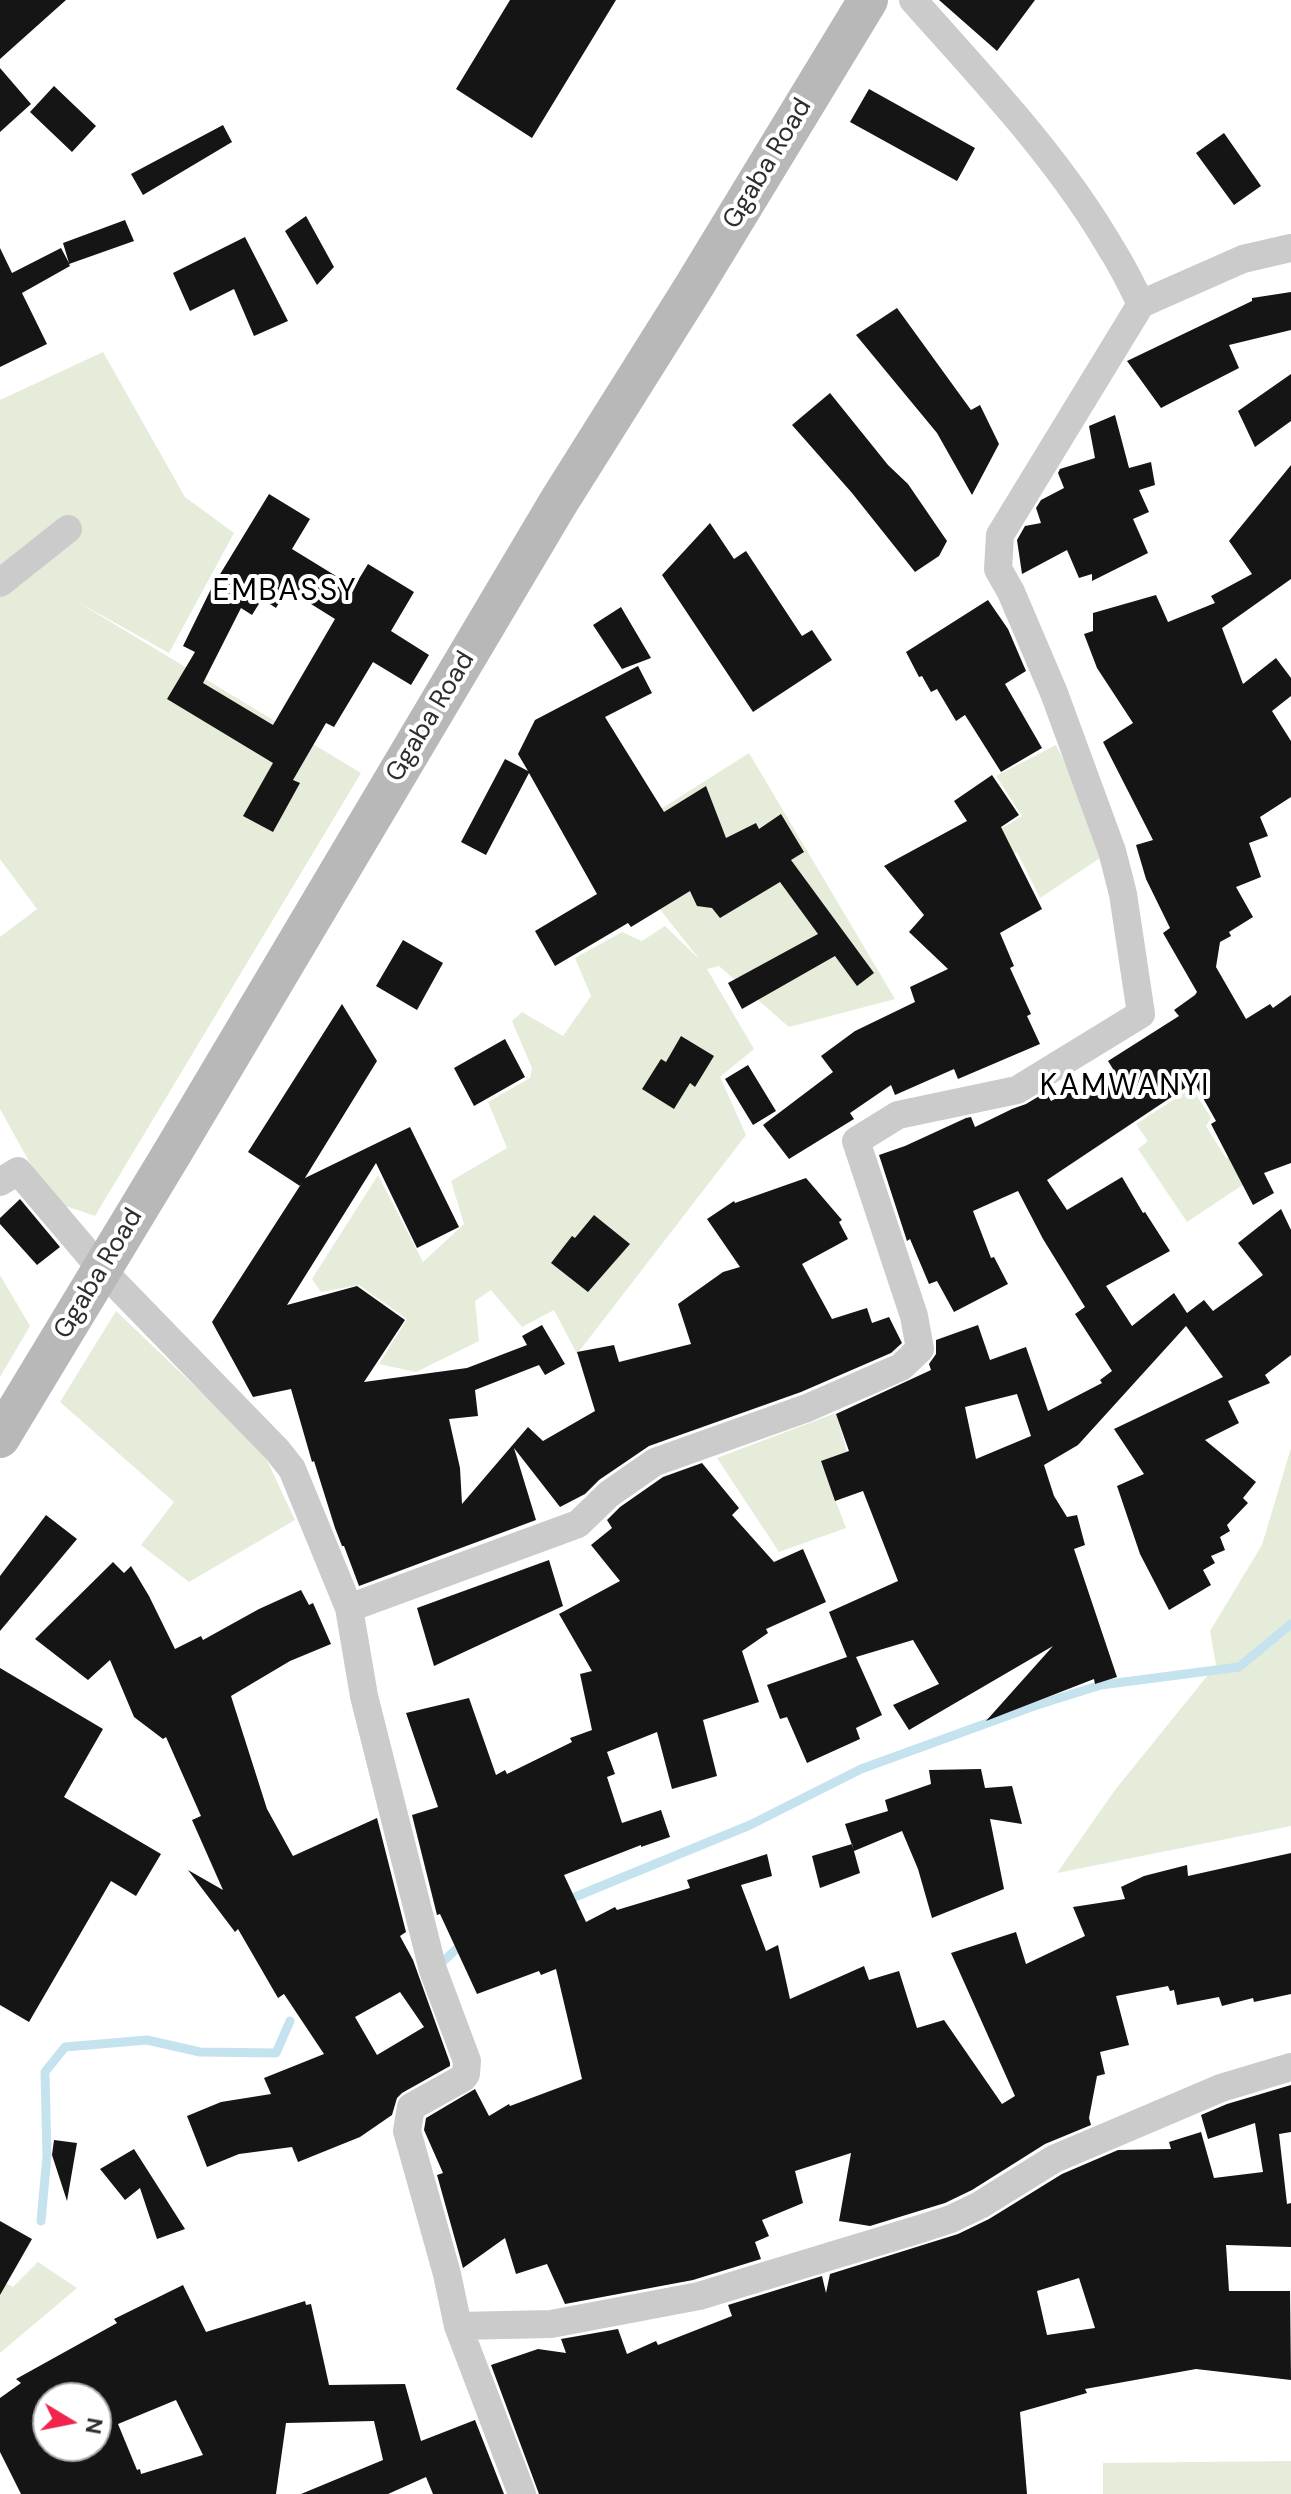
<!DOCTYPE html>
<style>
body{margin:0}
#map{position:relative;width:1291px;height:2494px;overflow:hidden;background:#fff;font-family:"DM Sans",sans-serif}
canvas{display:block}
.north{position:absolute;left:32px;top:2382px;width:80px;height:80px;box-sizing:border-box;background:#fff;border:2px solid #ababab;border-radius:50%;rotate:100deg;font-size:22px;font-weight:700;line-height:32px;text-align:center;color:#2e2e2e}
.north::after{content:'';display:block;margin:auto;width:28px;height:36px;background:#f0244c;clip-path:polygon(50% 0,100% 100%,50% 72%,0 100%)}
</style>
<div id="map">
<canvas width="1291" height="2494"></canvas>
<div class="north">N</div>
</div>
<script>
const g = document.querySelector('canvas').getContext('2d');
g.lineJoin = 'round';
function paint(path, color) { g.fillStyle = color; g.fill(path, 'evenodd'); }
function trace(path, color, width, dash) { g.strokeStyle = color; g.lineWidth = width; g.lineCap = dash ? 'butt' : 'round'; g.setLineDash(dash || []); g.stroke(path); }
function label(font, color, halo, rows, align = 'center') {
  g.font = font + ' "DM Sans",sans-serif'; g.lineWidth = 8; g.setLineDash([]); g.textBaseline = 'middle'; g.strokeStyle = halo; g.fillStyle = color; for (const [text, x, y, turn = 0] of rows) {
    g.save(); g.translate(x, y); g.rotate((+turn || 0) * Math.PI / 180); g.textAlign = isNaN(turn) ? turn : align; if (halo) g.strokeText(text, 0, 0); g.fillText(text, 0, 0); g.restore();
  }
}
const green = new Path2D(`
 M103 352 185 497 234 533 169 653 76 601 361 773 95 1216 51 1201 0 1109V937L37 909 0 859V400Z
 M1056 745 1109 852 1040 898 1017 852 981 870 975 845 1022 816 996 776Z
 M749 753 895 999 789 1027 719 966 707 969 754 1049 720 1077 746 1135 577 1354 554 1310 522 1327 491 1290 475 1301 479 1341 416 1372 379 1364 407 1319 359 1285 321 1292 312 1279 378 1175 423 1262 464 1224 451 1181 507 1148 488 1102 530 1078 532 1068 512 1021 522 1012 563 1036 591 996 575 958 622 932 642 941 665 926 700 960 632 874 623 833Z
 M1192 1088 1211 1118 1206 1126 1226 1158 1257 1140 1271 1166 1187 1222 1138 1149 1148 1141 1136 1124Z
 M0 1275 30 1326 0 1377Z
 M116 1311 262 1450 295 1520 189 1582 141 1545 174 1502 60 1402Z
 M836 1413 847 1452 821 1462 846 1528 779 1552 717 1458Z
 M1291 1448V1826L1057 1873 1115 1790 1216 1665 1210 1631 1262 1545Z
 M38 2262 77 2288 0 2353V2280L13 2287Z
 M1291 2461V2494H1103V2463Z`);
const stream = new Path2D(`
 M565 1901 750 1825 861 1769 1037 1705 1101 1685 1239 1667 1291 1624
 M438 1966 463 1943
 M41 2221 47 2156 45 2072 65 2047 147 2040 200 2052 276 2053 290 2021`);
const building = new Path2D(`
 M0 0H66L0 59Z
 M510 0H616L532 138 456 89Z
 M939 0H1035L997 51Z
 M0 68 31 104 0 132Z
 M54 86 96 126 72 152 30 112Z
 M869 89 975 148 957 181 850 122Z
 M223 125 232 142 143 195 131 174Z
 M1224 133 1261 186 1234 205 1196 153Z
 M306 216 334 267 317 285 285 231Z
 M125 220 134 241 69 264 70 266 22 293 47 344 0 367V248L12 273 61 248 69 263 63 243Z
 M245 237 288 321 254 336 234 289 190 311 173 273Z
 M1291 292V330L1229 345 1239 368 1161 408 1127 361 1252 301V298Z
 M897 308 971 410 980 405 999 444 972 495 937 433 856 335Z
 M1291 374V421L1255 447 1238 411Z
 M830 393 888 465 908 484 947 541 939 556 915 572 852 493 792 425Z
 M1115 415 1129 468 1151 462 1155 485 1139 490 1149 512 1133 519 1148 553 1092 581V574L1079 578 1067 550 1022 574 1017 540 1025 526 1041 523 1036 508 1041 500 1064 488 1058 473 1060 469 1095 458 1089 426Z
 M1291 465V579L1222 628 1243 684 1276 658 1291 678V696L1272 711 1291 741V797L1260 817 1268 836 1249 843 1261 877 1236 887 1253 917 1229 932 1231 936 1220 942 1216 967 1246 1019 1270 1004 1273 1008 1291 995V1163L1264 1173 1274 1193 1253 1205 1211 1124 1216 1121 1194 1082 1047 1180 1067 1210 1122 1177 1143 1213 1145 1212 1170 1251 1106 1286 1132 1326 1174 1293 1187 1313 1204 1300 1213 1311 1263 1275 1238 1243 1281 1209 1291 1230V1355L1265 1375 1270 1383 1228 1401 1239 1423 1205 1440 1256 1482 1243 1498 1248 1503 1227 1525 1230 1531 1220 1537 1225 1550 1211 1556 1215 1563 1203 1570 1211 1585 1169 1610 1140 1554 1117 1486 1144 1474 1114 1429 1223 1377 1186 1326 1078 1445 1044 1465 1054 1496 1067 1517 1077 1515 1085 1545 1074 1549 1117 1677 1095 1684 1094 1679 986 1721 1053 1646 909 1730 893 1705 939 1684 913 1640 856 1657 882 1715 856 1728 860 1739 807 1763 787 1717 780 1719 767 1685 847 1657 829 1612 898 1581 863 1491 835 1501 821 1461 849 1451 836 1414 931 1370 929 1364 936 1354V1340L978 1325 990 1360 1026 1347 1048 1411 1102 1383 1100 1380 1112 1371 1075 1314 1085 1307 1043 1239 1018 1191 973 1211 991 1258 994 1257 1008 1284 954 1312 937 1281 929 1284 910 1239 907 1241 879 1155 905 1146 966 1118 971 1117 975 1127 1012 1109 1026 1104 1046 1092 1051 1101 1113 1069 1108 1061 1179 1016 1174 1010 1195 995 1197 992 1163 933 1170 928 1146 879 1136 845 1153 840 1103 742 1133 723 1097 668 1084 634 1093 631V613L1156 595 1168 622 1215 603 1211 596 1252 574 1229 541ZM1017 1394 1031 1436 976 1459 965 1407Z
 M269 494 310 519 292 549 354 587 368 564 414 592 391 631 429 655 411 685 373 662 334 727 326 723 293 780 300 783 273 832 243 816 273 763 167 699 195 652 183 646 211 589ZM287 589 335 619 273 725 203 683 241 608 252 615 262 599 276 608Z
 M710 523 734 559 746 551 802 636 812 630 832 660 753 712 662 575Z
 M988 600 1008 629 1026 671 1005 684 1042 748 1001 772 965 715 956 721 937 689 931 692 922 676 919 677 906 652Z
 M621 607 651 658 622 669 593 625Z
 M638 666 652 693 605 717 664 812 706 786 726 838 756 823 759 829 781 814 804 852 791 860 874 973 857 986 835 956 742 1009 728 983 818 934 780 882 720 918 712 908 697 906 690 891 631 927 628 923 555 966 535 931 597 894 529 773 486 855 461 842 505 759 528 771 518 754 535 720Z
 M992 775 1019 815 1001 827 1042 909 1000 933 1014 966 1010 968 1031 1014 1027 1016 1040 1044 958 1079 954 1069 895 1095 891 1085 850 1113 854 1119 789 1159 763 1125 833 1072 821 1056 855 1031 915 1002 910 987 948 969 909 932 924 915 884 866 967 821 954 801Z
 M403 940 443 963 417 1010 376 986Z
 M342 1004 377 1061 300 1186 248 1152Z
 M681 1036 714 1056 695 1087 690 1083 674 1109 642 1089 661 1059 666 1062Z
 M505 1039 525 1077 474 1106 454 1068Z
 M748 1065 776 1111 753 1125 725 1079Z
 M410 1127 459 1227 417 1248 376 1163 287 1305 357 1286 405 1320 364 1382 467 1368 527 1345 522 1336 542 1325 565 1364 545 1375 539 1365 475 1390 478 1416 449 1419 460 1468 462 1504 528 1427 543 1441 595 1411 577 1352 614 1345 619 1362 691 1344 678 1304 723 1272 740 1267 707 1219 734 1201 735 1203 806 1178 842 1220 839 1222 848 1239 802 1264 832 1319 867 1308 872 1323 889 1317 902 1343 891 1353 801 1392 649 1446 599 1480 585 1494 560 1507 514 1448 536 1520 359 1586 344 1546H342L335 1528 314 1461 312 1462 291 1389 253 1397 212 1322 305 1178Z
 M20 1199 60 1247 37 1265 0 1224V1218Z
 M594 1215 630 1244 588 1292 551 1263 572 1236 575 1238Z
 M702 1463 739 1508 732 1515 774 1562 803 1549 826 1602 766 1629 768 1633 742 1651 759 1702 703 1720 717 1776 672 1789 657 1732 607 1752 615 1774 607 1777 622 1823 661 1810 670 1837 641 1847V1845L564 1875 586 1922 615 1907 617 1910 690 1888 687 1880 767 1854 772 1876 741 1885 766 1951 778 1945 790 1999 864 1966 869 1980 899 1971 917 2028 944 2020 1002 2104 1015 2096 951 1953 1016 1932 1026 1964 1085 1936 1073 1907 1125 1899 1121 1887 1144 1876 1187 1865 1188 1876 1291 1853V1994L1254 2002 1253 1998 1222 2006 1219 1997 1177 2005 1174 1990 1170 1991 1168 1986 1116 1996 1129 2045 1100 2052 1105 2074 1097 2076 1089 2118 1091 2125 1045 2144 972 2190 945 2203 870 2226 839 2221 851 2153 795 2171 803 2203 762 2220 769 2236 755 2242 761 2259 693 2280 565 2304 547 2264 516 2274 505 2238 463 2268 437 2175 443 2173 424 2130 426 2118 475 2089 489 2116 509 2104 510 2106 582 2079 556 1969 541 1975 539 1971 477 1994 440 1914 437 1915 412 1815 438 1807 406 1713 469 1698 496 1775 505 1770 507 1774 572 1742 570 1738 592 1730 580 1674 592 1671 559 1614 620 1581 591 1545 612 1528 607 1520 620 1507 663 1477Z
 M46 1515 77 1539 0 1631V1576Z
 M549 1560 563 1606 434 1666 417 1608Z
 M113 1562 124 1573 131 1566 149 1596 175 1649 201 1636 203 1640 259 1609 301 1590 309 1605 313 1603 331 1644 290 1661 231 1696 267 1809 293 1856 377 1818 406 1932 400 1936 413 1960 450 2063V2066L402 2093 397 2098 392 2115 360 2137 298 2162 292 2147 239 2154 207 2167 187 2116 221 2102 271 2094 264 2078 324 2054 284 1994 278 1998 238 1929 235 1932 188 1870 223 1890 192 1820 201 1816 166 1737 163 1739 134 1717 110 1660 88 1680 35 1639ZM400 1992 424 2027 377 2055 355 2017Z
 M0 1668 103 1729 64 1797 161 1854 136 1896 111 1881 29 2022 0 2005Z
 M981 1769 985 1788 1012 1786 1022 1824 990 1819 1004 1889 932 1918 918 1869 902 1831 854 1851 845 1824 888 1811 885 1800 931 1784 929 1770Z
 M852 1844 860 1873 820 1888 812 1856Z
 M1291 2085V2132L1279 2134 1287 2204 1291 2203V2247L1226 2245 1229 2291H1290L1291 2380 1196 2369 1085 2389 1087 2393 1020 2412 1027 2494H539L491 2365 538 2349 566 2353 561 2339 618 2329 627 2354 656 2341 658 2345 732 2316 728 2305 822 2276 826 2293 830 2274 958 2234 989 2219 1062 2174 1118 2150 1171 2149 1169 2142 1201 2132 1214 2178 1263 2172 1255 2123 1208 2139 1201 2115 1227 2104ZM1079 2278 1095 2328 1047 2335 1037 2291Z
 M54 2140 77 2143 67 2201 52 2155Z
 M134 2149 141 2160 185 2229 157 2239 140 2188 125 2200 100 2169Z
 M0 2221 32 2239 0 2295Z
 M183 2285 206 2332 305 2301 306 2305 311 2304 329 2385 405 2384 421 2441 475 2420 504 2494H433L426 2477 388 2494H301L383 2460 374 2421 286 2423 276 2494H21L0 2452V2398L21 2383 16 2379 117 2323 114 2319ZM48 2398H96V2446H48ZM176 2400 203 2455 141 2474 140 2469 137 2470 118 2424Z`);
const street = new Path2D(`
 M1141 304 1243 259 1291 248
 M0 583 68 529
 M0 1182 18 1171 102 1270 277 1450 292 1469 349 1608 364 1696 433 1970 467 2061 466 2074 463 2078 411 2107 407 2131 447 2274 458 2326 551 2324 699 2296 920 2229 951 2219 980 2205 1054 2159 1221 2088 1291 2067
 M349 1608 578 1524 609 1494 655 1462 807 1408 901 1367 920 1349 914 1316 856 1141 898 1115 1017 1090 1141 1014 1123 894 1112 851 1054 693 1011 592 998 569 1000 535 1141 304C1132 286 1123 267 1112 250 1059 158 983 79 913 0
 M458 2326 522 2494`);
const secondary = new Path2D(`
 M0 1438 174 1150 558 503 693 288 868 0`);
const streetNames = [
 ["Ggaba Road",768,164,-59],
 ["Ggaba Road",431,717,-59],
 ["Ggaba Road",99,1274,-59]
];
const quarterNames = [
 ["EMBASSY",285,592],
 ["KAMWANYI",1125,1087]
];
paint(green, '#e6ecda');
trace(stream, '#c5e3ee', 9);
paint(building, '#151515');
trace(street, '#cbcbcb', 28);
trace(secondary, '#b8b8b8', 40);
label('26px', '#2e2e2e', '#fff', streetNames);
g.letterSpacing = '2px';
label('30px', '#000', '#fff', quarterNames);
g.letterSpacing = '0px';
</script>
